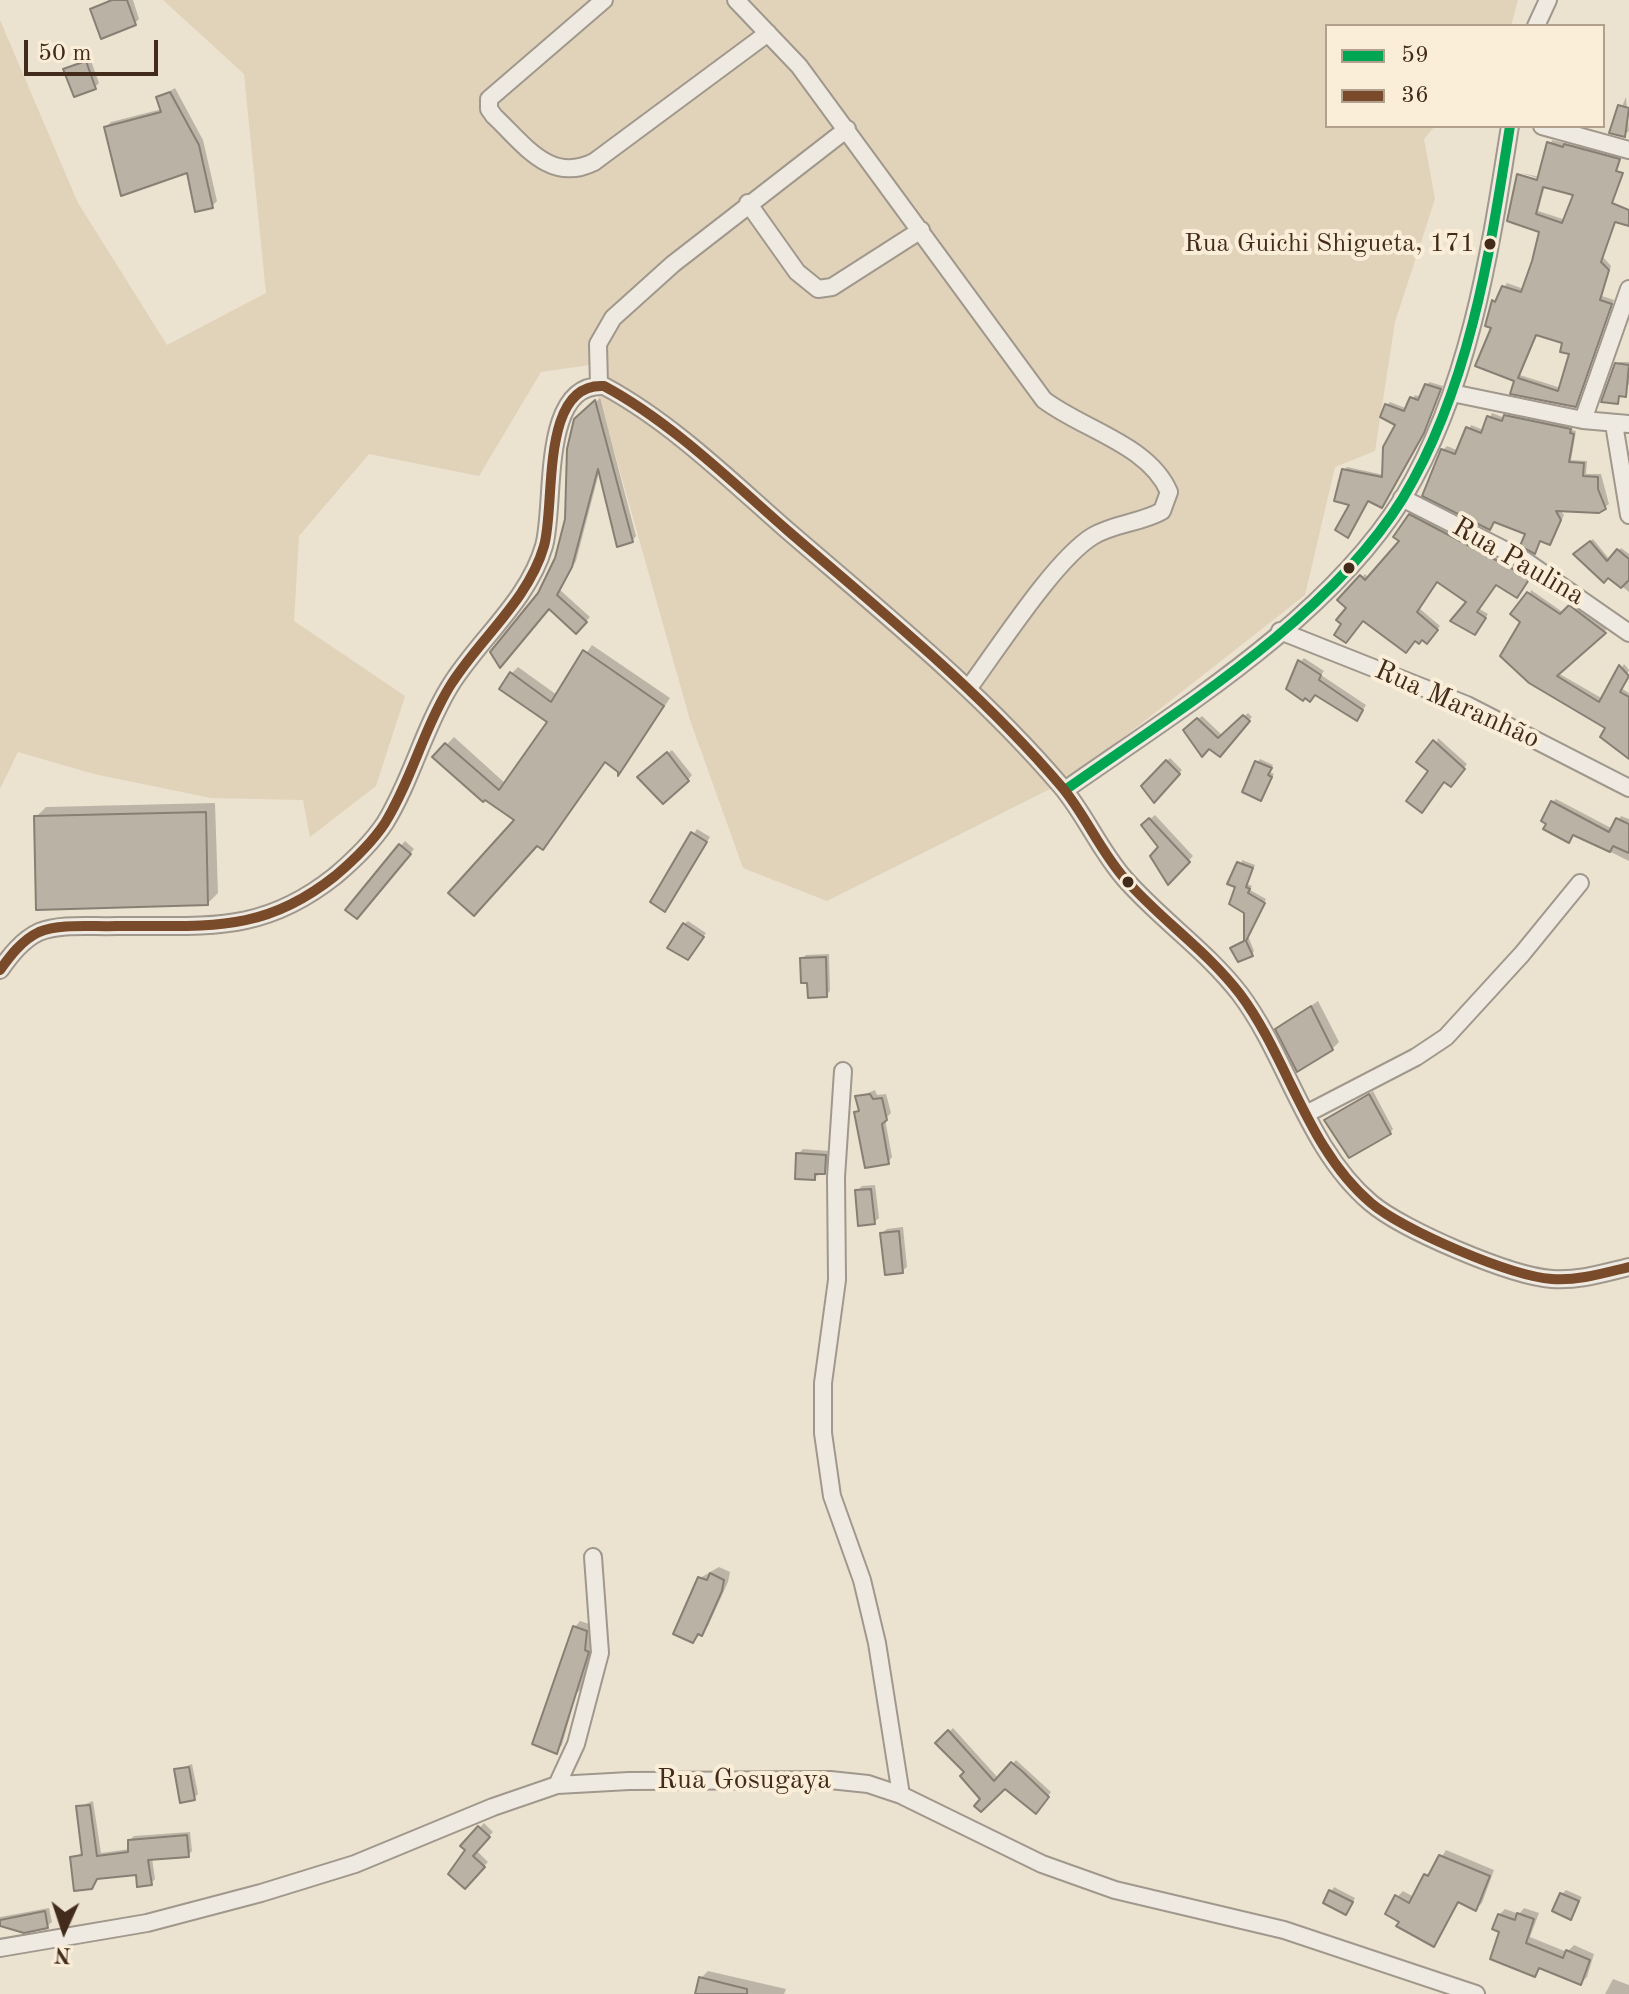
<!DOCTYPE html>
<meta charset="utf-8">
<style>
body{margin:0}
#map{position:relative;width:1629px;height:1994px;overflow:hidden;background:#ece2d0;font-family:"Old Standard TT",serif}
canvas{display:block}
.legend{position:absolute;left:1325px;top:24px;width:280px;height:104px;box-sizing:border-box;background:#faeed9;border:2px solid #b1a08d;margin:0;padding:10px 14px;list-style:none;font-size:24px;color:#432b1b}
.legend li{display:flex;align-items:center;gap:16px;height:40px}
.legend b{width:40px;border:2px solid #b1a08d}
.north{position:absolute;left:24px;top:1890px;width:80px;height:80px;-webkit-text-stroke:6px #faeed9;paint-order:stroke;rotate:183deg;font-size:22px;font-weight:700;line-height:32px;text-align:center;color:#432b1b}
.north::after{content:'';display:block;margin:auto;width:28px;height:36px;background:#432b1b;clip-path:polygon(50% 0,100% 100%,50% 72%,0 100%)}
.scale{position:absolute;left:24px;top:40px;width:134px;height:36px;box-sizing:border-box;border:4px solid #432b1b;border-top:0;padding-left:10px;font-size:24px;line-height:28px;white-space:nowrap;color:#432b1b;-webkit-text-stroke:6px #faeed9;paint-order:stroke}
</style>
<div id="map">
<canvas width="1629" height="1994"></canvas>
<ul class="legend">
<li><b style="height:10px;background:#00a651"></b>59</li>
<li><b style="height:10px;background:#7a4b2a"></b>36</li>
</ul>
<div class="north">N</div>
<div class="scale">50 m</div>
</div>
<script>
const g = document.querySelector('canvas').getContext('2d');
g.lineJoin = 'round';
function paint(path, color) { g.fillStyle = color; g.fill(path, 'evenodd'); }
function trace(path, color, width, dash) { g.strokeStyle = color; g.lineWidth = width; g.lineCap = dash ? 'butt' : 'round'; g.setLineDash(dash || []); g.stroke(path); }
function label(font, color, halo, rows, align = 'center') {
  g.font = font + ' "Old Standard TT",serif'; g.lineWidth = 8; g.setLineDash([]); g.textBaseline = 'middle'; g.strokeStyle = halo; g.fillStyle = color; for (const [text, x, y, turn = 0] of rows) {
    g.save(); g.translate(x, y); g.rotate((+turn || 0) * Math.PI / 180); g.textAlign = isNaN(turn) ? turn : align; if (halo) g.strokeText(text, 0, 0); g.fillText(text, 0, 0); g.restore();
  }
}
const green = new Path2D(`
 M163 0H1518L1511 26H1327V126H1435L1424 139 1435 199 1395 322 1375 451 1335 467 1305 595 1072 778 827 901 743 868 690 720 590 365 541 372 479 476 369 454 299 536 294 621 405 696 376 786 310 837 303 800 211 798 94 774 18 752 0 789V20L78 203 167 345 266 293 244 74Z`);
const shadow = new Path2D(`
 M109 0H133L139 19 135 23 92 10Z
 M90 58 99 83 95 87 65 70Z
 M175 88 203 140 217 201 212 206 188 170 106 127 111 122 162 109 158 98Z
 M1626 97 1629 131 1624 135 1611 132Z
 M1552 140 1622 156 1616 175 1545 186 1538 211 1566 220 1629 213V225L1616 221 1603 257 1611 266 1602 296 1614 300 1575 405 1516 380 1493 327 1494 302 1507 283 1524 289 1541 231 1519 177 1546 184 1547 181 1521 173 1540 177ZM1537 334 1564 341 1571 353 1561 388 1520 375Z
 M1619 362H1629V384L1617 402Z
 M1429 382 1443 386 1426 428 1385 503 1369 499 1351 532 1352 504 1344 470 1347 467 1384 475 1398 424 1387 405 1390 402 1408 409 1415 395 1421 397Z
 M600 398 636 536 632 541 600 469 576 561 560 590 590 617 576 631 540 594 557 559 567 519 576 420Z
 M1509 412 1573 426 1572 430 1576 431 1571 460 1587 461 1586 474H1601L1609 504 1605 507 1560 510 1564 515 1553 540 1550 543 1541 539 1534 551 1528 533 1495 520 1490 528 1443 450 1447 446 1459 451 1471 425 1484 430 1492 413 1505 418Z
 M1414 512 1531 574 1519 593 1496 582 1478 608 1488 614 1478 630 1468 601 1437 580 1419 608 1440 626 1430 639 1349 607 1340 600 1365 574 1369 578 1402 541Z
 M1593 539 1610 560 1621 548 1629 554V592L1608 575 1603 581 1576 554Z
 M1531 590 1564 613 1574 603 1607 629 1558 673 1603 699 1624 664 1629 670 1621 688 1629 693V728L1608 727 1530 682 1522 622Z
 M592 645 670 698 625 767 620 771 606 761 543 848 517 820 435 757 454 737 506 784 550 722 511 674 518 667 557 695Z
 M1304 658 1324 671 1321 675 1366 705 1357 719 1315 693 1306 696 1300 662Z
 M1248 713 1252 717 1220 754 1185 730 1202 716 1223 736Z
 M1438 738 1467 764 1455 780 1431 770Z
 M672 750 692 775 688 780 644 772Z
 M1170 758 1182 770 1154 800 1143 786Z
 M1260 759 1273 765 1270 772 1274 774 1261 798 1257 763Z
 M1556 799 1613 829 1621 816 1629 819V861L1574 834 1569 840 1552 802Z
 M215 803 218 893 208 903 36 817 46 807Z
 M1155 815 1193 856 1168 882 1160 873 1164 870 1160 847 1143 825Z
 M697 829 710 837 665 909 653 901Z
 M405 841 414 849 361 912 348 910Z
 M1242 860 1255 865 1247 884 1252 886 1250 890 1266 899 1248 936 1254 951 1252 954 1233 948 1246 940V911L1238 886Z
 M688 921 706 933 691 954 684 924Z
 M829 954 830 991 826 995 802 959 806 955Z
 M1318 1001 1339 1042 1332 1049 1277 1029Z
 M875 1090 877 1095 886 1094 891 1113 885 1119 892 1157 888 1162 856 1112 860 1109 858 1097Z
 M1373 1091 1393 1129 1390 1133 1330 1117Z
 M803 1149 830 1151 829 1168 814 1178 798 1154Z
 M875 1185 879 1218 874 1222 857 1191 862 1186Z
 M903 1227 907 1267 902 1271 882 1233 887 1229Z
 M719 1567 730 1572 728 1582 708 1626 693 1641 700 1578Z
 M580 1621 592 1625 590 1644 594 1646 582 1688 576 1694 562 1745 556 1751 575 1627Z
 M953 1728 999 1779 1016 1760 1051 1792 1040 1807 1005 1786 983 1799 967 1772 938 1743Z
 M192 1764 198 1794 194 1798 176 1770Z
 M93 1801 101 1853 130 1849V1840L134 1836 190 1832 192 1851 188 1855 152 1858 155 1879 151 1883 137 1873 98 1877 91 1887 72 1858 84 1852 78 1807Z
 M484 1823 493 1832 476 1850 488 1862 464 1887 467 1850 463 1846Z
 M1446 1850 1494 1870 1482 1903 1476 1909 1460 1901 1434 1944 1401 1921 1397 1897 1403 1891 1414 1897 1425 1875 1433 1871Z
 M1334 1887 1355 1898 1349 1909 1325 1902Z
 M1566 1890 1582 1897 1571 1917 1562 1894Z
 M49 1908 52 1922 47 1926 0 1924V1917Z
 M1524 1908 1539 1913 1530 1937 1567 1952 1574 1945 1594 1954 1587 1977 1581 1983 1542 1967 1535 1974 1502 1931 1499 1915 1505 1909 1519 1914Z
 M708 1971 786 1989 784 1994H702L701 1978Z
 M1613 1979 1629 1985V1994H1605Z`);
const building = new Path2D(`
 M112 0H127L136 25 101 39 90 9Z
 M86 61 96 89 74 97 63 69Z
 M170 92 199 145 213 208 195 212 187 173 121 196 104 127 161 112 156 97Z
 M1618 105 1629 108 1625 137 1609 133Z
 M1547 142 1563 147 1564 144 1620 159 1616 171 1623 173 1612 203 1629 210V226L1615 222 1601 262 1609 270 1600 300 1612 304 1576 407 1510 394 1514 381 1475 366 1491 328 1485 326 1492 300 1495 302 1502 286 1521 292 1532 261 1539 232 1507 221 1517 174 1537 180ZM1543 187 1573 195 1562 223 1536 214ZM1536 335 1562 343 1560 352 1569 354 1558 391 1518 378Z
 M1615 363 1629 365 1626 397 1619 396 1618 404 1601 402Z
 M1425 384 1441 389 1424 433 1382 508 1368 501 1348 538 1335 530 1349 505 1334 501 1342 469 1382 477 1383 447 1395 425 1380 417 1385 404 1404 411 1410 397 1418 400Z
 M595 400 633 542 617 547 598 469 572 567 557 595 587 622 576 634 549 609 500 668 490 652 538 593 555 558 565 519 567 449 574 419Z
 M1504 415 1571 429 1570 433 1574 434 1569 462 1584 463 1583 476 1598 477V489L1606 509 1599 513 1556 511 1561 520 1550 545 1540 541 1535 554 1520 546 1525 534 1494 522 1490 530 1422 496 1441 449 1455 454 1466 427 1481 433 1487 416 1502 421Z
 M1409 514 1530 578 1517 598 1496 585 1477 612 1486 618 1475 635 1450 621 1466 602 1437 582 1417 612 1438 630 1427 644 1422 640 1419 644 1415 641 1406 653 1363 621 1346 643 1334 635 1341 624 1336 620 1346 608 1337 600 1360 575 1365 580 1399 541 1393 537Z
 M1590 541 1607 561 1617 549 1629 559V580L1621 588 1608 578 1604 583 1573 554Z
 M1527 592 1560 614 1569 605 1606 633 1557 676 1599 702 1619 665 1629 676 1620 692 1629 697V759L1600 737 1605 728 1529 683 1500 656 1520 622 1510 614Z
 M583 650 664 706 618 776V772L605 762 543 850 537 846 474 916 448 893 514 820 485 800 483 802 432 757 445 743 499 790 547 722 499 689 510 672 551 702Z
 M1298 660 1321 675 1319 680 1363 710 1357 721 1315 695 1310 702 1305 698 1303 701 1286 689Z
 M1243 715 1250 721 1220 757 1209 749 1202 757 1183 730 1197 718 1218 738Z
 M1433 740 1465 769 1451 787 1444 782 1422 813 1406 801 1428 771 1416 762Z
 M667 752 689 781 663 804 637 777Z
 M1166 760 1180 774 1154 803 1141 786Z
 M1255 761 1272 768 1268 775 1272 777 1261 801 1242 792Z
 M1551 801 1609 832 1616 818 1629 824V853L1613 846 1610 852 1573 835 1569 843 1543 829 1546 824 1541 821Z
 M206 812 208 905 36 910 34 816Z
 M1149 818 1190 862 1168 885 1150 856 1158 847 1141 825Z
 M691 832 707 842 665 912 650 902Z
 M399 844 411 854 357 919 345 910Z
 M1237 862 1253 868 1246 887 1250 889 1248 893 1265 903 1246 941 1253 956 1238 962 1230 948 1244 941V913L1229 904 1235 887 1227 884Z
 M683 923 704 937 688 960 667 948Z
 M826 957 827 997 808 998 807 983H801L800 958Z
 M1311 1006 1333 1050 1297 1072 1275 1029Z
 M870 1094 873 1099 882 1098 887 1120 882 1124 889 1164 865 1168 854 1112 859 1111 855 1096Z
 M1369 1094 1391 1134 1349 1158 1324 1120Z
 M796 1153 826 1155 825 1174H815V1180L795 1179Z
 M871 1189 875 1224 858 1226 855 1190Z
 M899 1231 903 1273 885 1275 880 1233Z
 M710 1573 724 1580 722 1591 702 1636 698 1634 693 1643 673 1634 698 1577 707 1580Z
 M573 1626 587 1631 585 1650 589 1652 557 1754 532 1744Z
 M948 1730 994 1781 1011 1762 1022 1771 1049 1797 1036 1814 1005 1789 981 1812 974 1806 980 1799 960 1776 964 1772 935 1743Z
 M189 1767 195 1800 180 1803 174 1769Z
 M90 1805 97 1856 128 1852V1840L187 1835 189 1857 148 1860 152 1885 137 1887 136 1875 97 1879 92 1889 74 1891 70 1857 82 1855 76 1806Z
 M478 1826 490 1837 473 1856 485 1867 465 1889 448 1874 465 1850 460 1846Z
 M1439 1855 1490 1876 1476 1911 1458 1902 1434 1947 1396 1926 1399 1922 1385 1914 1395 1895 1409 1903 1424 1874 1428 1876Z
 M1329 1890 1353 1902 1346 1915 1323 1903Z
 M1560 1893 1579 1901 1571 1920 1552 1911Z
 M45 1911 48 1928 24 1933 0 1926V1920Z
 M1517 1913 1534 1919 1526 1943 1563 1958 1566 1950 1590 1960 1581 1985 1539 1968 1535 1977 1490 1959 1499 1932 1492 1929 1498 1914 1515 1920Z
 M699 1977 747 1989V1994H695Z`);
const minor = new Path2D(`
 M604 0 489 99V109L494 116C524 144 550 184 594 162L768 33
 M736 0 799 66 1044 400C1084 430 1149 445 1169 492L1162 511C1141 523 1115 523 1093 536 1055 559 997 650 968 689
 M1536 26 1548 0
 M1542 126 1629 150
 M748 203 797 272 818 289 832 287 921 230
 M599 385 598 344 613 318 673 264 847 129
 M1452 393 1583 420 1629 424
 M1583 420 1629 289
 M1614 424 1629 515
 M1402 498 1524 560 1629 633
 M1280 631 1467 705 1629 788
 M1065 790C1180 709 1328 619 1403 498 1470 387 1490 252 1510 126
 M0 970C10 956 22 940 39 932 61 923 93 927 117 926 205 925 261 935 335 876 354 860 371 844 385 823 412 779 423 730 450 686 479 639 528 601 544 546 556 505 539 382 604 386 671 422 730 480 787 530 882 612 980 691 1061 786 1085 814 1100 851 1125 879 1161 920 1206 950 1240 994 1288 1058 1307 1149 1371 1203 1403 1230 1510 1276 1552 1279 1578 1281 1604 1273 1629 1267
 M843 1071 836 1177 837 1280 823 1383V1433L832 1496 862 1580 877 1643 901 1795
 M1306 1114 1416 1057 1446 1037 1522 954 1580 883
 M557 1785 576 1744 600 1653 593 1557
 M0 1948 147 1923 261 1893 355 1864 493 1807 557 1785 629 1781 830 1780 868 1784 901 1795 1042 1864 1115 1890 1284 1930 1476 1994`);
const bus1 = new Path2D(`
 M1065 790C1180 709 1328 619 1403 498 1470 387 1490 252 1510 126`);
const bus2 = new Path2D(`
 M0 970C10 956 22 940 39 932 61 923 93 927 117 926 205 925 261 935 335 876 354 860 371 844 385 823 412 779 423 730 450 686 479 639 528 601 544 546 556 505 539 382 604 386 671 422 730 480 787 530 882 612 980 691 1061 786 1085 814 1100 851 1125 879 1161 920 1206 950 1240 994 1288 1058 1307 1149 1371 1203 1403 1230 1510 1276 1552 1279 1578 1281 1604 1273 1629 1267`);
const markers = [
 [1490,244,7,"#432b1b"],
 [1349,568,7,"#432b1b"],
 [1128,882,7,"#432b1b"]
];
const busNames = [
 ["Rua Guichi Shigueta, 171",1475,244]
];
const streetNames = [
 ["Rua Paulina",1518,562,30],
 ["Rua Maranhão",1457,705,24],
 ["Rua Gosugaya",744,1781]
];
paint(green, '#e1d2ba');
paint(shadow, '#0003');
paint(building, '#bab2a5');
trace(building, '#887f74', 2);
trace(minor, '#a0988c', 20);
trace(minor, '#efeae1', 16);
trace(bus1, '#00a651', 10);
trace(bus2, '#7a4b2a', 10);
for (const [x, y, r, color] of markers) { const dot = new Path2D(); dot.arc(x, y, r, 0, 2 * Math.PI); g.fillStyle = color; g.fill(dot); trace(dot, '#faeed9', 3); }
label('26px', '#432b1b', '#faeed9', busNames, 'right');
label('28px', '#432b1b', '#faeed9', streetNames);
</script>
